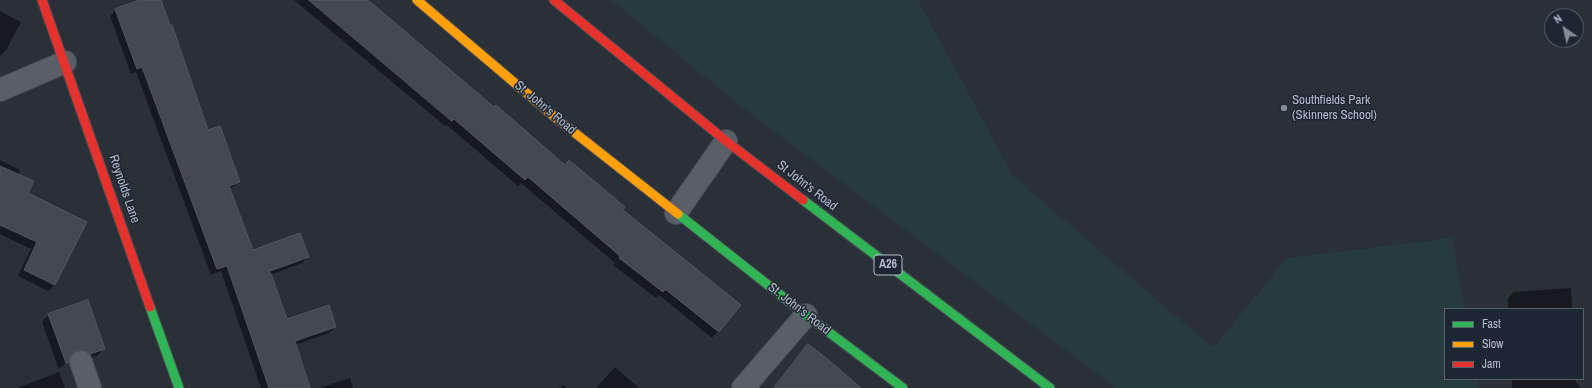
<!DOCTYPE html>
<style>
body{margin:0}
#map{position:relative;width:1592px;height:388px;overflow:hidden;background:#2a3038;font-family:"Archivo Narrow",sans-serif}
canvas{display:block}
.legend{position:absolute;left:1444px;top:308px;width:140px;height:72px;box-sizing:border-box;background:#1d2633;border:1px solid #59626f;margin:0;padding:5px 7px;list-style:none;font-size:12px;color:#b4bcc9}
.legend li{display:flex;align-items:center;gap:8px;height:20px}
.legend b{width:20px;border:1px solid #59626f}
.north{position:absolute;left:1544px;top:8px;width:40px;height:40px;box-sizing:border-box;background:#1d2633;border:1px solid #59626f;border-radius:50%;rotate:326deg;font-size:11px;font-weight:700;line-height:16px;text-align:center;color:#b4bcc9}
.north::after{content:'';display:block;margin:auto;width:14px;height:18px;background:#848b96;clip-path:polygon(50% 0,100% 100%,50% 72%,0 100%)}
</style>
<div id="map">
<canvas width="1592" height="388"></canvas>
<ul class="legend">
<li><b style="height:5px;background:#30b455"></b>Fast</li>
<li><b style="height:5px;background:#ff9f0a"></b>Slow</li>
<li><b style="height:5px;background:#e5322d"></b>Jam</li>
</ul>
<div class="north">N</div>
</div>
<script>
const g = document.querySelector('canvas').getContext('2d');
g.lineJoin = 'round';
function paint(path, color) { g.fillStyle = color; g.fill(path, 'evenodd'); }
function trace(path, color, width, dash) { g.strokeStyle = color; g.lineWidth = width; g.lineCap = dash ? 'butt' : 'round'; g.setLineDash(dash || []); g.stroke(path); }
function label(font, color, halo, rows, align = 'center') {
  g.font = font + ' "Archivo Narrow",sans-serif'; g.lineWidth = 3; g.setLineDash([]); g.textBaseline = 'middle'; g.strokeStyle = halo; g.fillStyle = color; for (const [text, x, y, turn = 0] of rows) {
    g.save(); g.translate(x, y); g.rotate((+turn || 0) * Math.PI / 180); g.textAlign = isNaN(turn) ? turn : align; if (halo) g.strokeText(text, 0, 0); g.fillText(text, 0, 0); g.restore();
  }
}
const green = new Path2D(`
 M611 0H918L1013 176 1213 348 1287 258 1452 238 1465 309H1445V379H1478L1479 388H1116L748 112Z`);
const shadow = new Path2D(`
 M143 0H160L208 132 239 182 229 189 253 251 308 257 302 263 270 275 287 320 335 327 329 333 295 345 309 388H261L221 271 211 275 136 72 131 74 110 16 116 10Z
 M294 0H365L565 166 740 305 712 338 659 295 656 298 613 265 615 263 521 183 518 186 447 125 445 126Z
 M0 11 21 22 6 50 0 56Z
 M0 160 20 170 18 175 27 194 85 222 55 285 48 291 18 276 31 249 0 234Z
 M1571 288 1572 309H1508V298L1514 292Z
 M87 301 104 348 98 355 83 360 77 356H70L68 361 59 369 42 322 48 315Z
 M808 346 860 388H774Z
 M615 367 639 388H596Z
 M59 372 65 388H17Z
 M350 378 353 388H319Z
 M1512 379H1574L1581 388H1512Z
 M564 385 566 388H559Z`);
const building = new Path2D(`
 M140 0H161L170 25H172L208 130 220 126 240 182 229 186 253 250 300 233 309 257 270 271 287 319 329 305 336 327 295 341 310 388H269L227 266 217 269 142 67 137 69 115 9Z
 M309 0H368L494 107 496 105 565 165 569 160 625 207 623 210 741 305 719 332 665 289 663 292 619 258 620 256 528 177 525 180 454 119 452 121Z
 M0 166 34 181 28 193 87 222 55 285 24 270 37 242 0 225Z
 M88 300 105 349 90 354 84 350H77L71 354 69 362 66 363 48 314Z
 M808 344 826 358 861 388H774Z`);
const street = new Path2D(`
 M0 90 65 62
 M676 213 726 141
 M81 362 90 388
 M743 388 806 315`);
const fast = new Path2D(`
 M803 200 1050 388
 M678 214 806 315 903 388
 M150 307 179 388`);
const slow = new Path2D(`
 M417 0 556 118 678 214`);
const jam = new Path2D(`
 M42 0 150 307
 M554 0 726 141 803 200`);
const markers = [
 [1284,108,4,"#848b96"]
];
const shields = [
 [888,265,28]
];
const shieldNames = [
 ["A26",888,265]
];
const poiNames = [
 ["Southfields Park",1292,101],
 ["(Skinners School)",1292,116]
];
const streetNames = [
 ["St. John's Road",545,108,40],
 ["St John's Road",807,186,38],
 ["Reynolds Lane",124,189,71],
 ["St. John's Road",799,309,38]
];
paint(green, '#273a3e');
paint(shadow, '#0007');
paint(building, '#444950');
trace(building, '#52575f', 1);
trace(street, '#484c53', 24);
trace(fast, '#484c53', 11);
trace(slow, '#484c53', 11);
trace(jam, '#484c53', 11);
trace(street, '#5a5e66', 22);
trace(fast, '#30b455', 9);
trace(slow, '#ff9f0a', 9);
trace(jam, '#e5322d', 9);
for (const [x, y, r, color] of markers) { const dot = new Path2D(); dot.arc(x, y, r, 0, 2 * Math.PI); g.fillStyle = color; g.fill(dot); trace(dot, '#1d2633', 1.5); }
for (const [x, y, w] of shields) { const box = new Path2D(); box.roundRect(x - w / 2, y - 10, w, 20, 3); g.fillStyle = '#1d2633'; g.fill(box); trace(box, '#b4bcc9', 1); }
label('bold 12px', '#b4bcc9', null, shieldNames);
label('13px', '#b4bcc9', '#1d2633', poiNames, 'left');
label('13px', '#b4bcc9', '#1d2633', streetNames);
</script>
